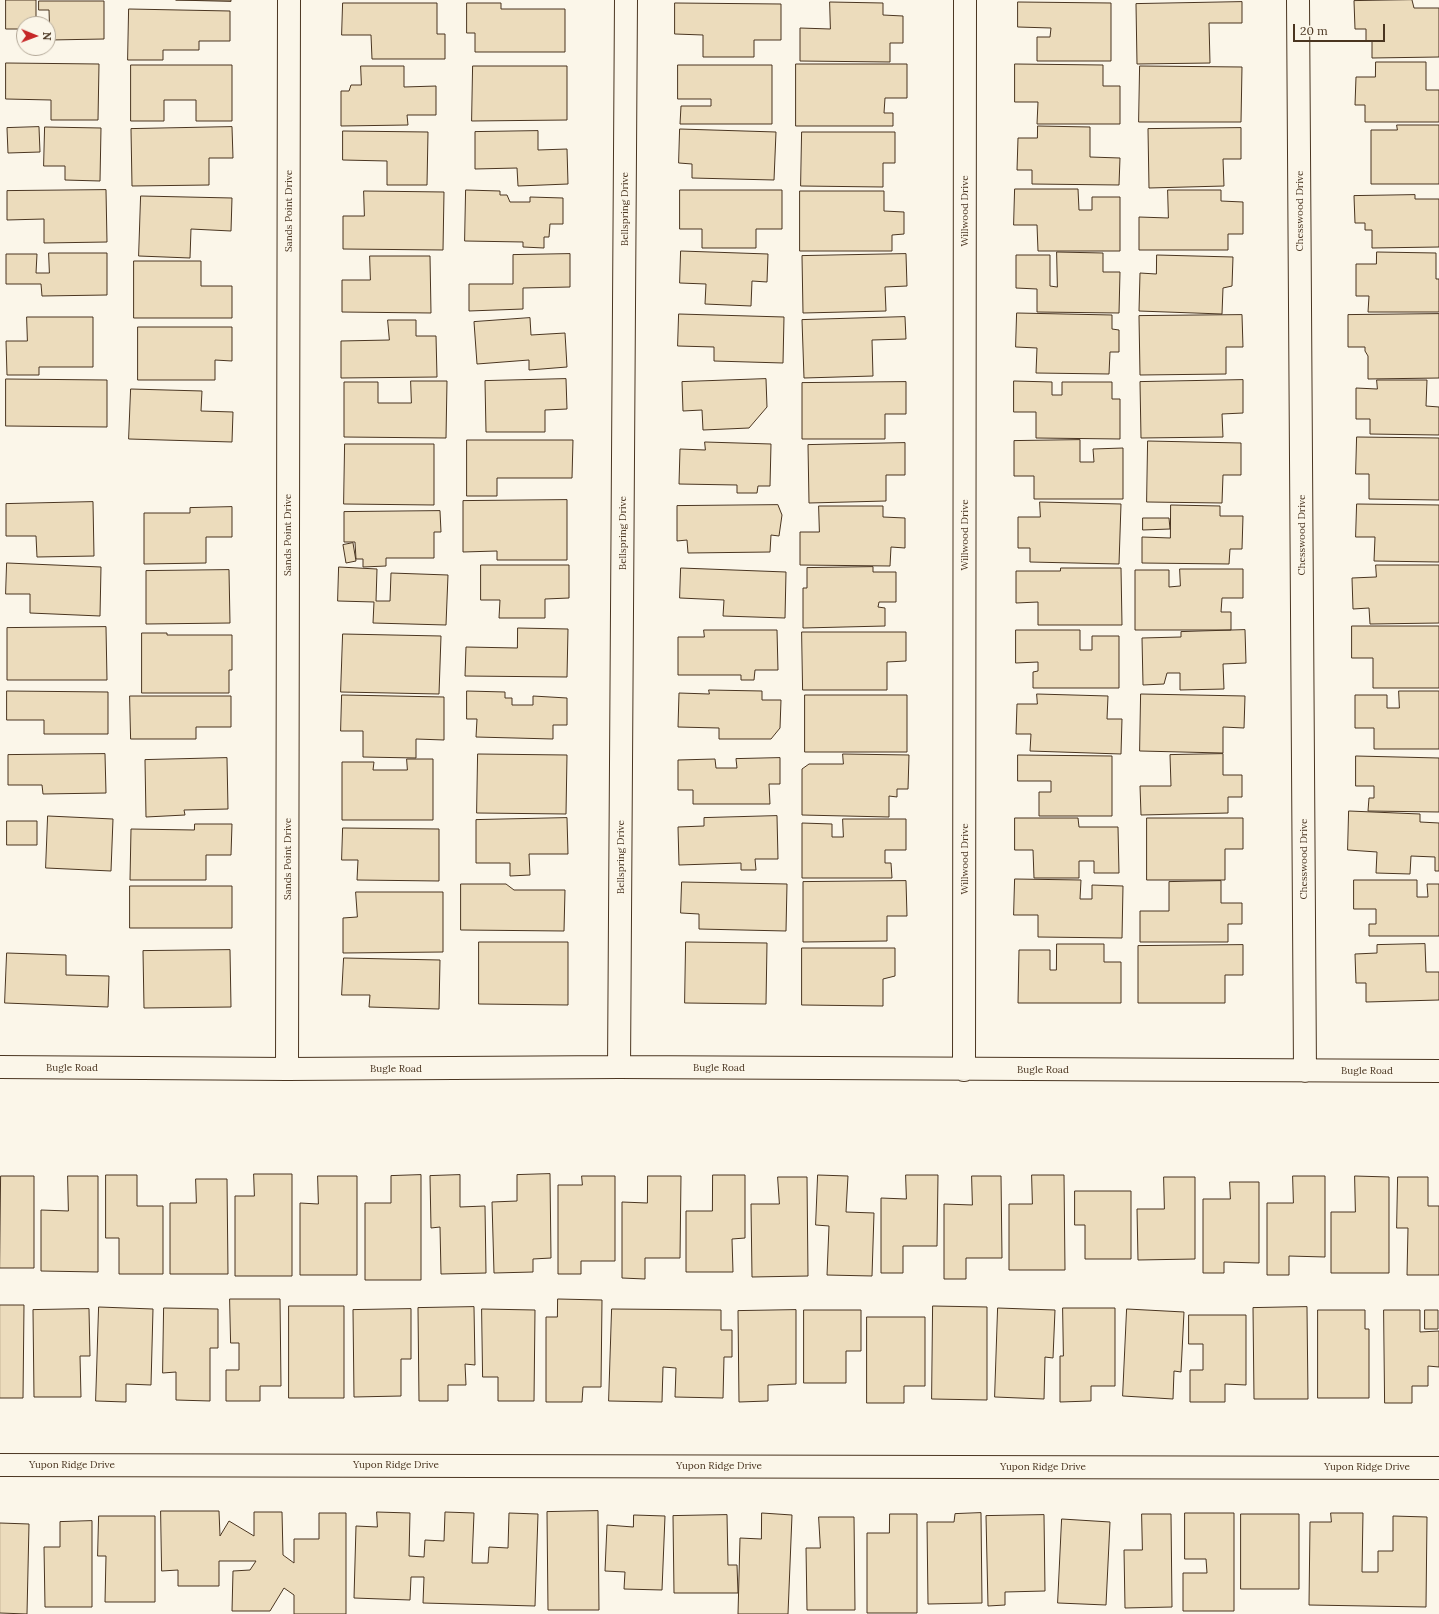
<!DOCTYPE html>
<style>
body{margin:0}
#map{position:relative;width:1439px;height:1614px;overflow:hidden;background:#fbf6e9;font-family:Lora,serif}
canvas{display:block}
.north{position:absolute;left:16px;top:16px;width:40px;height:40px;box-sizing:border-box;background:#fbf6e9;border:1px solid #b4a999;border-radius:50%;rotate:91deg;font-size:11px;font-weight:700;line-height:16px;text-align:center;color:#4a3520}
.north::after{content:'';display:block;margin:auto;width:14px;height:18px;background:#c62828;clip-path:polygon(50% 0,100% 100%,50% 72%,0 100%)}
.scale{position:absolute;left:1293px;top:24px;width:92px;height:18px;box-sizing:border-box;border:2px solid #4a3520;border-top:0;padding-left:5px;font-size:12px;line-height:14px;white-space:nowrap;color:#4a3520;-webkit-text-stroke:3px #fbf6e9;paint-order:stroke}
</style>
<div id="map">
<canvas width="1439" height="1614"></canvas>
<div class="north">N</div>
<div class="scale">20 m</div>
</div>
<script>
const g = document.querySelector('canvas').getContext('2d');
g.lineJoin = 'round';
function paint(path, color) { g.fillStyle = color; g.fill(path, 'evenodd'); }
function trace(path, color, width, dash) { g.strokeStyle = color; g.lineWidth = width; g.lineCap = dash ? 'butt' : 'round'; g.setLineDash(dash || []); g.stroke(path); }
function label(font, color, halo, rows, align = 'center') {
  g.font = font + ' Lora,serif'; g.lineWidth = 3; g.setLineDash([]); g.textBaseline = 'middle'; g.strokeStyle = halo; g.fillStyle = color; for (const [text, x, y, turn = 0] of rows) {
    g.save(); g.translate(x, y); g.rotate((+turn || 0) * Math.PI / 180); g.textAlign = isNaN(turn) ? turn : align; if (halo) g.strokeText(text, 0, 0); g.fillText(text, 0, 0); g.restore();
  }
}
const building = new Path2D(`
 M6 0H36V24H24V29H6Z
 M176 0H231V1Z
 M1412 0 1414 8H1439V57L1372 58V41H1366V29H1355L1354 1Z
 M39 1H104V39L50 40 49 10H39Z
 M830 2 883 3V15L903 16V43H890V62L800 61V28L830 29Z
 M1018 2 1111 3V61H1037V37H1050L1051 28 1018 27Z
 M1242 2V23H1209L1210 63 1137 64 1136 4Z
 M343 3H437V34H445V59H372L371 35H342Z
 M467 3H501V9H565V52H475V33H467Z
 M675 3 781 4V40H754V57H703V35L675 34Z
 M129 9 230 11V41H199V50H163V60H128Z
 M1376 62H1426V90H1439V122H1365V105H1355L1356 77H1375Z
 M6 63 99 64 98 120H51V100L6 99Z
 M796 64H907V98H885L884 113H893V126H796Z
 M1015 64 1103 65V86H1120V124H1037L1038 102H1015Z
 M131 65H232V121H196V100H164V121H131Z
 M678 65H772V124H680L681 106H711V99H678Z
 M361 66H404V87L436 86V115H407L408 125 341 126V91H349L351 85H361Z
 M473 66H567V120L472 121Z
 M1140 66 1242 67 1241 122H1139Z
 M1397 125H1439V184H1371V130H1397Z
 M1038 126 1090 127V157L1120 158 1119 185 1032 184V170H1017L1018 138H1037Z
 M39 127 40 152 8 153 7 128Z
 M45 127 101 128 100 181 65 180V166H44Z
 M232 127 233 158H209V185L132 186 131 129Z
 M1241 128V159H1223L1224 186 1149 188 1148 129Z
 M680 129 776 132 774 180 692 178V164L679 163Z
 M343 131 428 132 427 185H387V161L343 160Z
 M538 131V150L567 149 568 184 518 186 517 168 475 169V132Z
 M802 132H895V163H883V187L801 186Z
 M1015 189H1078L1079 210H1092V197H1120V251H1038L1037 225H1014Z
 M106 190 107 242 44 243V219L7 220V191Z
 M466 190 500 191V195H507L510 202H530V197L563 198V224H550L549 237H544V248L523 247V242L465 241Z
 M680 190H782V229H756V248H702V229H680Z
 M1168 190H1221V201L1243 202V234H1228V250H1139V217L1168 218Z
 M364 191 444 192 443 250 343 249V216H364Z
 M800 191H884V211L904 212V234L892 235V251H800Z
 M1415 195V199H1439V247L1372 248V230H1365V223H1355L1354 196Z
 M141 196 232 198 231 231 191 229 190 258 139 256Z
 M681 251 768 254 767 282 752 281 751 306 705 304 706 284 680 283Z
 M1057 252 1103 253V272H1120L1119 313 1037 312V289L1016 288V255H1050V286L1057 287Z
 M1377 252 1436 253V279H1439V312H1368L1369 296H1356V264H1376Z
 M49 253H107V295L42 296 41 284H6V254H37L36 273H49Z
 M570 254V287L523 288V309L469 311V284H513V255Z
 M906 254 907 286 885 287 886 311 803 313 802 256Z
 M1157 255 1233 257 1232 286 1223 288 1222 314 1139 311 1140 273 1156 274Z
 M370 256H430L431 313 342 312V280H370Z
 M134 261H201V286H232V318H134Z
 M1017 313 1112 315V329L1119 330V352H1110L1109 374 1036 373 1037 348 1016 347Z
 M679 314 784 317 783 363 714 361V347L678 346Z
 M1439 314V378L1368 379V356L1365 351V347H1348V315Z
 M1242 315 1243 347H1226V374L1140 375 1139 316Z
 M27 317H93V367H39V375H7L6 341H27Z
 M905 317 906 339 872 340 873 376 804 378 802 320Z
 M530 318 531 335 565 333 567 367 529 370V360L477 364 474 322Z
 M388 320H416V336H436L437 377 341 378V341L389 340Z
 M138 327H232V361L215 360V380H138Z
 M6 379 107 380V427L6 426Z
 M566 379 567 409 545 410V432H486L485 381Z
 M766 379 767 407 749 428 703 430 702 410 683 411 682 382Z
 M1243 380V413L1222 414 1223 437 1141 438 1140 382Z
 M1377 380H1427L1426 406 1439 407V435L1370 434V419H1356V388L1377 389Z
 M411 381H447L446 438 344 437V382H378V403H411Z
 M1014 381 1052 382V395H1062V382H1112V399H1120V439L1036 438V412H1014Z
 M906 382V414H885V439H802V383Z
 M131 389 202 391 201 411 233 412 232 442 129 439Z
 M1357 437 1439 438V500L1369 499V474H1356Z
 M467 440H573L572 478H497V496H467Z
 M1080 440V462H1094L1093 449 1123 448V499H1034V476H1014V441Z
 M1148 441 1241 443V475H1223L1222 503 1147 502Z
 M705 442 771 444 770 486H758L757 493H737V485L679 484 680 449 705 450Z
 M905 443V475H886V501L809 503 808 445Z
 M345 444H434V505L344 504Z
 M567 500V560H497V551L463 552V501Z
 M93 502 94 556 37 557 36 536H6V504Z
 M1040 502 1121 504 1119 564 1030 562V548H1018V517H1040Z
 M1357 504 1439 505V562L1374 561 1375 537H1356Z
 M778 505 782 515 779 536 771 535 770 552 688 553 687 540 677 541V506Z
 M1171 505 1220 506V516H1243L1242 549H1230L1229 564 1142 563V537L1170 538Z
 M819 506H883V517L905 518V548L891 547 890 566 800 565V532H819Z
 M232 507V537H206V563L144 564V513H190V508Z
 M440 511 441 532H434V558H386V566L363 567V559H356L355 542H344V512Z
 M1143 518H1169L1170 529 1143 530Z
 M353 543 356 561 346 563 343 545Z
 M7 563 101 567 100 616 30 613V594H6Z
 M481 565H569V598L545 599V618H499L500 600H481Z
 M1376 565H1439V623L1370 624 1369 608 1353 609 1352 578 1376 577Z
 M339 567 377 569 376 601H390L391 573 448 575 446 625 373 623 374 602 338 601Z
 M873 567V572H896V602H879L878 607 885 608V626L803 628V588H807V568Z
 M681 568 786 572 785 618 723 616 724 600 680 598Z
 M1061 568H1121L1122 625H1038V602L1016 603V571H1060Z
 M1180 569H1243V598H1222L1221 612H1231V630H1135V570H1169V587L1180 586Z
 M229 570 230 623 146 624V571Z
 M1352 626H1439V688H1373V658H1352Z
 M106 627 107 680H7V628Z
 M518 628 568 629 567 677 465 676 466 647 517 648Z
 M704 630H777L778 670H755L754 680H741V675H678V637H704Z
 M1016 630H1080V650H1092V636H1119V688H1033V672L1038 671V662L1016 663Z
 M1245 630 1246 663 1223 664 1224 689 1180 690V673H1167L1164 684 1143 685 1142 638 1181 637V632Z
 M802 632H906V661L887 662V690H803Z
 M142 633H167V635H232V670H229V693H142Z
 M343 634 441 636 439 694 341 692Z
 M709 690 762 691V700H781L780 728 771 739H719V728L678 727 679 693 709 694Z
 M7 691 108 692V734H44V720H7Z
 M467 691 505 692V698H512V705H533V696L567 698V725H553V739L476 737 477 719H467Z
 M1399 691H1439V749H1374V728H1355V695H1387V708H1399Z
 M1037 694 1108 696 1107 719H1122L1121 754 1030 751 1031 734H1016L1017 704H1037Z
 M1141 694 1245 696 1244 728 1223 727V753L1140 751Z
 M342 695 444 697V740L416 739V758L363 757V731H341Z
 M805 695H907V752H805Z
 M130 696H231V727H196V739H131Z
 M105 754 106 793 43 794 42 785H8V755Z
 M478 754 567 755 566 814 477 813Z
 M843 754 909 755 908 789H897V797L889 796V817L802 815V769L809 764H843Z
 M1223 754V775H1242V797H1228V813L1141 815 1140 786H1171L1170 755Z
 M1018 755 1112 756V816H1039V792H1051V781H1018Z
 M1356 756 1439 758V812L1368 811 1369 798H1374V786H1356Z
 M227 758 228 809 184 810 185 815 146 817 145 760Z
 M780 758V784H769L770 804H693V790H678V760L715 759 716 768H737L736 759Z
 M407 759H433V820H342V762H374L373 770H407Z
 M1349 811 1420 814V822L1439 823V871H1435V857L1411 856 1410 874 1376 873 1377 852 1348 850Z
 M48 816 113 819 111 871 46 868Z
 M777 816 778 859H755L756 870H741V863L679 865 678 827 704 826V818Z
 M567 818 568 854H529L530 875 510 876V863H476V820Z
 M1015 818H1078L1079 827H1118L1119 873H1094V861H1079V878H1034L1033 850H1015Z
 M1147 818H1243V849H1225V880H1147Z
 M843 819H906V850H885V863H891L892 878H802V823L832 824V837H843Z
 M7 821H37V845H7Z
 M195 824H232L231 855H206V880H130L131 829 194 830Z
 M343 828 439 829V881L357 880 358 860H342Z
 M1015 879 1081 880 1080 899H1092V885L1123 886 1122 938 1038 937V915H1014Z
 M1354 880H1417V897H1428L1427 884H1439V936H1369V924H1376V909H1354Z
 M906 881 907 916H887V941L803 942V882Z
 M1221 881V903H1242V924H1228V942H1140V911H1169V882Z
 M682 882 787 884 786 931 699 929V914L681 913Z
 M461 884H506L514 890H565L564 931 461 930Z
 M130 886H232V928H130Z
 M356 892H443V952L343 953V918L357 917Z
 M479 942H568V1005L479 1004Z
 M686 942 767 943 766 1004 685 1003Z
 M1057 944H1104V962H1121V1003H1018L1019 950H1050V970H1056Z
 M1425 944 1426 972H1439V1000L1366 1002V983H1356L1355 954 1377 953V945Z
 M1243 945V975H1225V1003H1138V946Z
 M802 948H895V976L883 979V1006L802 1005Z
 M230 950 231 1007 144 1008 143 951Z
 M7 953 66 955V975L109 976 108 1007 5 1003Z
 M344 958 440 960 439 1009 369 1007 370 995H342Z
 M254 1174H292V1276H235V1196H254Z
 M550 1174 551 1258 533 1259V1272L494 1273 492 1202 517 1201V1175Z
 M106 1175H137V1206H163V1274H119V1238H106Z
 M421 1175V1280H365V1203H391V1176Z
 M460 1175V1207L485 1206 486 1273 441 1274 440 1227 431 1228 430 1176Z
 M713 1175H745V1238L732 1239 733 1272H686V1211H712Z
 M818 1175 848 1176 846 1212 874 1213 872 1276 827 1275 829 1226 816 1225Z
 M906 1175H938L937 1246H903V1273H881V1198L906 1199Z
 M1032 1175H1064L1065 1270H1009V1204H1032Z
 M1 1176H34V1268H0Z
 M68 1176H98V1272L41 1271V1210L68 1211Z
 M318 1176H357V1275H300V1203L318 1204Z
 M582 1176H615V1261H581V1274H558V1185H582Z
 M648 1176H681L680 1258H645V1279L622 1278V1202L647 1203Z
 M972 1176H1001L1002 1258H966V1279H944V1204L972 1205Z
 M1293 1176H1325V1257L1289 1256V1275H1267V1203H1293Z
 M1355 1176 1389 1177V1273H1331V1212H1355Z
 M778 1177H807L808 1276 752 1277 751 1204H779Z
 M1164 1177H1195V1259L1138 1260 1137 1209H1164Z
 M1398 1177H1428V1206H1439V1275H1407L1408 1228H1397Z
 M196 1179H227L228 1274H170V1203H196Z
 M1230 1182H1259V1263L1224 1262V1273H1203V1199H1230Z
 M1075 1191H1131V1259H1085V1225H1075Z
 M230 1299H280L281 1386H260V1401H226V1370H239V1343H231Z
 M558 1299 602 1300 601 1387H583L582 1402H546V1317H557Z
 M0 1305H24L23 1398H0Z
 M289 1306H344V1398H289Z
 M933 1306 987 1307V1400L932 1399Z
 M99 1307 153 1309 151 1385 126 1384V1402L96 1401Z
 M474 1307 475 1365 465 1364 466 1385H448V1401H419L418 1308Z
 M1307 1307 1308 1399H1254L1253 1308Z
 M164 1308 218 1309V1348H210V1401L176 1400V1372L163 1373Z
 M998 1308 1055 1310 1053 1358 1045 1357 1044 1399 995 1397Z
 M1063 1308H1115V1386H1091V1401L1060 1402V1356H1063Z
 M89 1309 90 1356H80L81 1397H34L33 1310Z
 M411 1309V1359H401V1396L354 1397 353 1310Z
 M482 1309 535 1310 534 1401H498V1377H483Z
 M612 1309 721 1310V1330H732V1357H724L723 1398 675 1397 676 1368 663 1367 662 1402 609 1401Z
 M1127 1309 1184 1312 1181 1372 1174 1371 1173 1399 1123 1396Z
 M796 1310V1384L768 1385V1401L739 1402 738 1311Z
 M804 1310H861V1351H846V1383H804Z
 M1318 1310H1365V1329H1369V1398H1318Z
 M1384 1310H1420V1332L1439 1331V1367L1428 1366V1386H1412V1403H1385Z
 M1425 1310H1438V1329H1425Z
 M1189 1315H1246V1385L1225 1384V1402H1190V1370H1203V1344H1189Z
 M867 1317H925V1386H904V1403H867Z
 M161 1511H219L220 1536 229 1521 254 1536V1512H282L283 1555 294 1563V1539H319V1513H346V1614H294V1595L284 1588 270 1611H232L233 1571 250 1570 256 1561H219V1586H178V1570L162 1571Z
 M598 1511 599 1610H548L547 1512Z
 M377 1512 410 1513 409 1556 424 1557 425 1540 444 1541 445 1512 474 1513 472 1563H488L489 1547 508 1548 509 1513 538 1514 535 1606 423 1603 424 1577H411L410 1600 354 1598 356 1526 377 1527Z
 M762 1513 792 1515 788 1614H738L740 1538 761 1539Z
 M981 1513 982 1603 928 1604 927 1522H954L955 1514Z
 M1185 1513H1234V1611H1183V1573H1207L1206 1559H1185Z
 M1331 1513H1363L1362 1572H1378V1551H1393V1516L1427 1517 1426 1607 1309 1605 1310 1522H1331Z
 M890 1514H917V1613H867V1533H889Z
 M1142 1514H1171L1172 1607 1125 1608 1124 1550H1142Z
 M1241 1514H1299V1589H1241Z
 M634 1515 665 1516 662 1590 624 1589 625 1572 605 1571 607 1525 633 1527Z
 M727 1515 728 1565H737L738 1593H674L673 1516Z
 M1044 1515 1045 1591 1005 1592V1605L988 1606 986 1516Z
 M99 1516H155V1602H105L106 1556H98Z
 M819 1517H854L855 1610H807L806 1548H820Z
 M1062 1519 1110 1522 1106 1605 1058 1603Z
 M92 1521V1607H45L44 1547H60V1522Z
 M0 1523 29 1524 27 1614 0 1613Z`);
const street = new Path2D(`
 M1298 0 1305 1071
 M0 1067 287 1069 619 1067 1439 1071
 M619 1067 626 0
 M287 1069 289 0
 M964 1070 965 0
 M0 1465 1439 1468`);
const streetNames = [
 ["Bellspring Drive",625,209,-90],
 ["Sands Point Drive",289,211,-90],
 ["Willwood Drive",965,211,-90],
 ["Chesswood Drive",1300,211,-90],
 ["Bellspring Drive",623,533,-90],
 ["Sands Point Drive",288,535,-90],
 ["Willwood Drive",965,535,-90],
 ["Chesswood Drive",1302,535,-90],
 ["Bellspring Drive",621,857,-90],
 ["Sands Point Drive",288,859,-90],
 ["Willwood Drive",965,859,-90],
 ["Chesswood Drive",1304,859,-90],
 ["Bugle Road",72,1068],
 ["Bugle Road",719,1068],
 ["Bugle Road",396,1069],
 ["Bugle Road",1043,1070],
 ["Bugle Road",1367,1071],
 ["Yupon Ridge Drive",72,1465],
 ["Yupon Ridge Drive",396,1465],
 ["Yupon Ridge Drive",719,1466],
 ["Yupon Ridge Drive",1043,1467],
 ["Yupon Ridge Drive",1367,1467]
];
paint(building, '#ecdcbc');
trace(building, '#4a3520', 1);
trace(street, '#4a3520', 24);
trace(street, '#fbf6e9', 22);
label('10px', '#4a3520', '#fbf6e9', streetNames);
</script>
